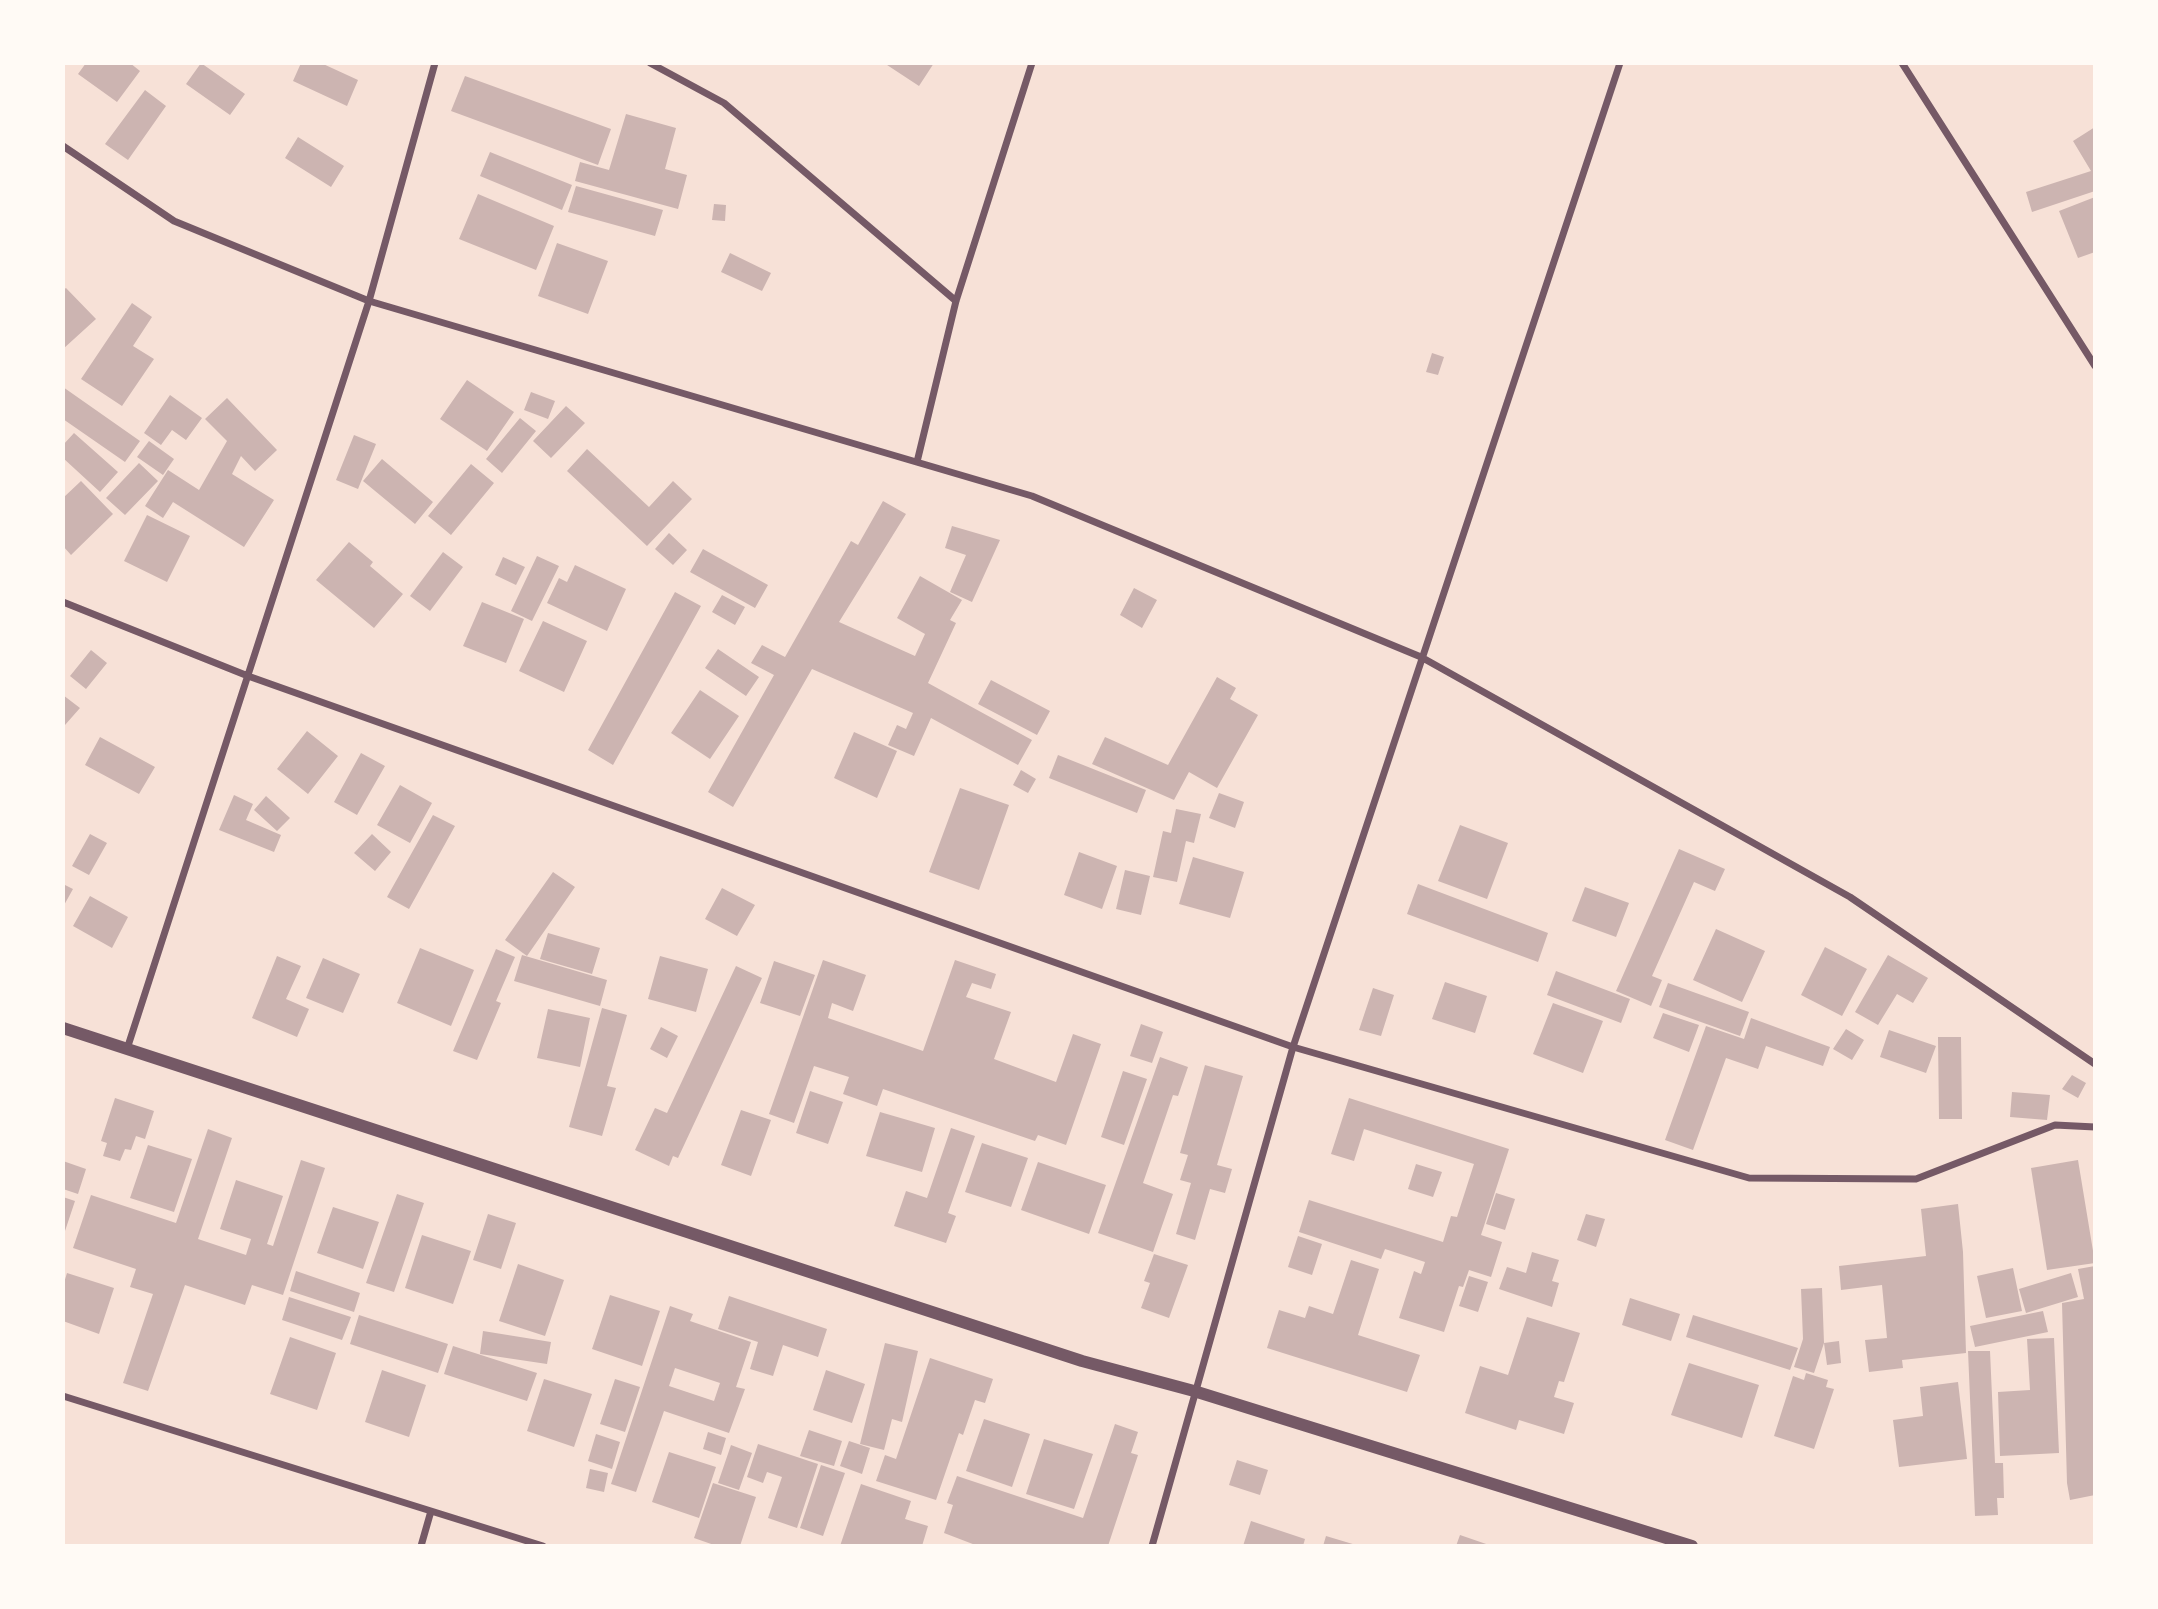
<!DOCTYPE html>
<style>
body{margin:0}
#map{position:relative;width:2158px;height:1609px;overflow:hidden;background:#f7e1d7;font-family:"Fira Sans Condensed",sans-serif}
canvas{display:block}
.frame{position:absolute;inset:0;border:65px solid #fffaf5;pointer-events:none}
</style>
<div id="map">
<canvas width="2158" height="1609"></canvas>
<div class="frame"></div>
</div>
<script>
const g = document.querySelector('canvas').getContext('2d');
g.lineJoin = 'round';
function paint(path, color) { g.fillStyle = color; g.fill(path, 'evenodd'); }
function trace(path, color, width, dash) { g.strokeStyle = color; g.lineWidth = width; g.lineCap = dash ? 'butt' : 'round'; g.setLineDash(dash || []); g.stroke(path); }
const building = new Path2D(`
 M86 63H130L140 71 117 102 78 74Z
 M201 63 245 94 230 115 186 84Z
 M301 63H321L358 80 347 106 293 81Z
 M884 63H934L919 86Z
 M465 76 611 129 598 165 451 111Z
 M145 90 166 106 128 160 105 144Z
 M626 114 676 128 665 169 687 175 678 209 575 181 580 162 609 170Z
 M2095 127V191L2032 212 2026 192 2091 171 2073 141Z
 M298 137 344 166 331 187 285 158Z
 M490 152 572 185 562 210 480 176Z
 M576 186 663 210 655 236 568 212Z
 M478 194 554 226 536 270 459 239Z
 M2095 197V252L2078 258 2059 211Z
 M714 204 726 205 725 221 712 220Z
 M557 243 608 261 588 314 538 296Z
 M730 253 771 273 762 291 721 272Z
 M66 288 96 319 63 349V290Z
 M132 303 152 317 133 346 154 359 122 406 81 379Z
 M1432 353 1444 357 1438 375 1426 372Z
 M467 380 514 412 487 451 440 419Z
 M63 387 140 441 125 462 63 419Z
 M531 392 555 401 548 419 524 410Z
 M170 395 202 418 186 440 172 430 161 445 144 433Z
 M227 398 277 450 255 471 241 456 232 474 274 500 244 547 173 502 163 518 145 506 168 470 199 490 227 441 205 419Z
 M566 406 585 423 551 458 533 441Z
 M520 418 536 431 502 473 486 459Z
 M74 433 118 472 100 492 63 458V445Z
 M354 435 376 444 358 489 336 480Z
 M149 441 174 459 163 475 137 457Z
 M587 449 649 507 673 481 692 499 647 546 567 471Z
 M382 459 433 502 415 524 363 481Z
 M139 463 158 481 125 515 106 498Z
 M471 464 494 483 451 535 428 516Z
 M81 481 113 514 71 555 63 546V498Z
 M883 501 906 514 839 622 915 656 925 634 897 618 920 576 962 600 950 620 956 623 928 683 1032 740 1018 765 931 718 914 756 888 745 897 725 906 729 913 713 812 669 733 807 708 792 774 675 751 663 762 645 785 657 851 541 858 545Z
 M147 515 190 536 167 582 124 561Z
 M952 526 1000 540 972 602 950 592 966 555 945 548Z
 M669 533 687 550 673 565 655 549Z
 M349 542 373 562 370 566 403 594 374 628 316 580Z
 M703 549 768 585 755 608 690 572Z
 M443 552 463 567 430 611 410 596Z
 M537 556 559 566 532 621 511 611Z
 M503 557 525 567 516 585 495 575Z
 M575 565 626 589 607 631 547 603 559 578 567 582Z
 M1134 588 1157 600 1142 628 1120 615Z
 M675 592 701 606 613 765 588 750Z
 M722 595 745 607 735 625 712 612Z
 M482 602 524 619 506 663 463 646Z
 M543 621 587 641 564 692 519 671Z
 M718 649 759 677 746 696 705 668Z
 M91 650 107 663 86 689 70 676Z
 M1217 677 1236 688 1230 699 1258 715 1217 788 1189 772 1174 800 1092 764 1105 737 1168 765Z
 M991 680 1050 711 1037 735 978 704Z
 M700 690 739 716 710 759 671 733Z
 M63 695 80 708 65 725 63 724Z
 M307 731 338 756 308 794 277 769Z
 M854 732 897 751 877 798 834 778Z
 M100 737 155 767 139 794 85 765Z
 M361 753 385 766 357 815 334 802Z
 M1058 755 1146 790 1137 813 1049 778Z
 M1021 770 1036 779 1028 793 1013 785Z
 M400 785 432 803 410 843 377 825Z
 M960 788 1009 805 979 890 929 872Z
 M1219 793 1244 802 1235 828 1209 818Z
 M234 795 253 804 246 820 281 835 274 852 219 830Z
 M266 796 290 818 277 831 254 810Z
 M1176 809 1201 814 1194 843 1186 841 1177 882 1153 877 1163 831 1171 833Z
 M433 815 455 826 409 909 387 897Z
 M1460 825 1508 843 1487 899 1438 881Z
 M90 834 107 843 89 875 72 866Z
 M372 834 391 852 375 871 354 853Z
 M1679 849 1725 869 1715 891 1694 882 1652 976 1662 980 1651 1006 1616 991Z
 M1079 852 1117 866 1102 909 1064 895Z
 M1193 857 1244 872 1230 918 1179 904Z
 M1125 870 1150 876 1141 915 1116 909Z
 M553 872 575 887 527 956 505 940Z
 M63 884 73 889 63 907Z
 M1418 884 1548 933 1538 962 1407 914Z
 M1585 887 1629 903 1616 937 1572 921Z
 M722 888 755 905 737 936 705 919Z
 M90 896 128 917 112 948 73 926Z
 M1716 929 1765 951 1742 1002 1693 980Z
 M548 933 600 948 592 974 540 959Z
 M1825 947 1867 969 1842 1016 1801 995Z
 M420 948 474 970 451 1026 397 1003Z
 M496 949 515 957 496 1001 501 1003 477 1060 453 1051Z
 M522 955 607 980 600 1006 514 981Z
 M1888 955 1928 978 1913 1003 1897 994 1878 1025 1855 1012Z
 M277 956 301 966 286 999 309 1009 297 1037 252 1018Z
 M660 956 708 969 696 1012 648 999Z
 M323 958 360 974 343 1013 306 998Z
 M823 960 866 975 853 1011 832 1003 828 1018 923 1051 955 960 996 974 991 989 972 983 966 997 1011 1012 994 1059 1056 1082 1073 1034 1101 1044 1066 1145 1038 1135 1035 1141 883 1089 877 1106 843 1094 849 1077 814 1066 794 1123 769 1114Z
 M774 961 815 975 800 1016 760 1003Z
 M736 966 762 978 678 1158 673 1156 669 1166 635 1150 655 1108 667 1113Z
 M1556 971 1630 999 1621 1023 1547 995Z
 M1445 982 1487 996 1475 1033 1432 1019Z
 M1668 983 1749 1012 1740 1036 1659 1007Z
 M1373 988 1394 995 1381 1036 1359 1030Z
 M1553 1003 1603 1021 1583 1073 1533 1054Z
 M602 1008 627 1015 607 1086 616 1088 602 1136 569 1127Z
 M548 1009 590 1018 580 1067 537 1058Z
 M1663 1013 1699 1025 1689 1052 1653 1038Z
 M1751 1018 1830 1047 1823 1066 1766 1046 1758 1069 1726 1058 1693 1150 1665 1140 1706 1026 1744 1039Z
 M1141 1024 1163 1032 1152 1063 1130 1056Z
 M661 1027 678 1036 667 1058 650 1049Z
 M1846 1029 1864 1040 1852 1060 1833 1049Z
 M1889 1030 1936 1046 1926 1073 1880 1057Z
 M1938 1037H1961L1962 1119H1939Z
 M1160 1057 1188 1067 1178 1096 1173 1095 1143 1183 1173 1194 1153 1252 1098 1233Z
 M1205 1065 1243 1076 1217 1165 1232 1169 1225 1193 1210 1189 1195 1240 1176 1234 1191 1183 1180 1180 1188 1155 1180 1153Z
 M1123 1071 1147 1079 1124 1145 1101 1137Z
 M2072 1075 2086 1083 2078 1098 2062 1089Z
 M810 1091 843 1102 828 1144 796 1133Z
 M2012 1092 2050 1095 2047 1120 2010 1117Z
 M115 1098 154 1111 145 1139 136 1136 131 1150 125 1149 120 1161 103 1156 107 1143 101 1141Z
 M1349 1098 1509 1149 1481 1235 1502 1242 1491 1277 1469 1270 1463 1287 1459 1286 1444 1332 1399 1318 1414 1271 1421 1274 1425 1262 1385 1249 1381 1259 1299 1232 1309 1200 1443 1242 1451 1216 1457 1217 1474 1164 1364 1129 1354 1161 1331 1154Z
 M741 1110 771 1120 751 1176 721 1165Z
 M880 1112 935 1128 922 1172 866 1156Z
 M951 1128 975 1136 948 1213 956 1216 946 1243 894 1226 906 1191 927 1198Z
 M208 1129 232 1138 198 1239 246 1255 251 1239 220 1229 236 1180 283 1196 267 1244 273 1246 301 1160 325 1168 283 1295 252 1285 245 1305 185 1285 148 1391 123 1383 153 1294 130 1287 136 1269 73 1248 91 1195 176 1223Z
 M982 1143 1028 1158 1011 1207 965 1192Z
 M148 1145 192 1159 174 1212 130 1198Z
 M2078 1160 2095 1263 2047 1270 2031 1168Z
 M63 1161 86 1169 78 1194 63 1189Z
 M1038 1162 1106 1185 1089 1234 1021 1210Z
 M1416 1164 1442 1172 1433 1197 1408 1189Z
 M1496 1193 1515 1199 1505 1230 1486 1224Z
 M397 1194 424 1203 394 1292 366 1283Z
 M63 1197 75 1201 63 1237Z
 M1958 1204 1963 1252 1966 1353 1902 1360 1903 1368 1869 1372 1865 1340 1887 1338 1882 1285 1841 1290 1839 1266 1926 1256 1921 1209Z
 M333 1207 379 1222 363 1269 317 1253Z
 M488 1214 516 1223 501 1269 473 1260Z
 M1586 1214 1605 1219 1596 1247 1577 1240Z
 M422 1235 471 1251 453 1304 405 1288Z
 M1298 1236 1322 1244 1312 1275 1288 1267Z
 M1532 1252 1559 1260 1552 1281 1559 1283 1552 1307 1499 1289 1507 1267 1526 1273Z
 M1154 1254 1188 1265 1169 1318 1141 1308 1150 1283 1144 1281Z
 M1351 1260 1379 1269 1358 1335 1420 1355 1407 1392 1267 1348 1279 1310 1305 1318 1309 1306 1333 1314Z
 M518 1264 564 1280 545 1336 499 1321Z
 M2095 1266V1495L2070 1500 2067 1483 2062 1303 2084 1299 2078 1269Z
 M2013 1268 2022 1311 1986 1318 1977 1276Z
 M296 1271 360 1293 354 1312 290 1291Z
 M67 1273 114 1288 99 1334 63 1321V1286Z
 M2071 1273 2078 1297 2026 1313 2019 1289Z
 M1469 1276 1488 1282 1478 1312 1459 1306Z
 M1822 1288 1824 1343 1839 1341 1841 1363 1827 1365 1824 1343 1814 1373 1794 1367 1803 1339 1801 1289Z
 M610 1295 660 1311 642 1366 592 1349Z
 M729 1296 827 1329 818 1357 783 1345 773 1376 750 1369 758 1342 718 1329Z
 M289 1297 351 1317 342 1340 282 1320Z
 M1630 1298 1680 1314 1671 1341 1622 1325Z
 M670 1306 693 1314 690 1321 751 1342 736 1387 745 1389 729 1433 664 1411 636 1492 611 1484ZM675 1368 720 1383 714 1401 669 1386Z
 M2043 1311 2048 1332 1975 1347 1970 1326Z
 M359 1315 448 1344 438 1373 350 1344Z
 M1693 1315 1798 1348 1790 1370 1686 1337Z
 M1527 1317 1580 1333 1564 1382 1559 1381 1554 1397 1574 1403 1564 1434 1519 1420 1516 1430 1465 1413 1480 1366 1508 1375Z
 M483 1331 551 1342 547 1364 480 1354Z
 M290 1337 336 1353 317 1410 270 1394Z
 M2054 1338 2059 1453 2000 1456 1998 1392 2030 1390 2027 1339Z
 M885 1343 918 1351 902 1422 892 1419 884 1450 860 1444Z
 M453 1346 537 1373 527 1401 444 1374Z
 M1968 1351H1990L1995 1463H2003L2004 1498H1997L1998 1515 1975 1516Z
 M930 1358 993 1379 985 1403 975 1400 963 1435 959 1433 936 1500 876 1481 885 1455 896 1459Z
 M1689 1363 1759 1385 1742 1438 1671 1415Z
 M382 1370 426 1385 409 1437 365 1422Z
 M826 1370 865 1384 852 1423 813 1410Z
 M1806 1373 1828 1380 1826 1387 1834 1389 1814 1449 1774 1436 1793 1376 1804 1380Z
 M544 1379 592 1394 574 1447 527 1431Z
 M615 1379 640 1387 625 1432 600 1424Z
 M1958 1382 1967 1459 1899 1467 1893 1420 1923 1416 1920 1387Z
 M984 1419 1030 1434 1012 1487 966 1471Z
 M1115 1424 1138 1432 1131 1453 1138 1455 1108 1546H978L944 1533 953 1505 947 1503 957 1476 1083 1518Z
 M809 1430 842 1441 834 1466 800 1456Z
 M708 1432 726 1438 721 1455 703 1449Z
 M596 1434 620 1442 612 1469 588 1461Z
 M1044 1439 1093 1454 1074 1509 1026 1494Z
 M849 1441 870 1448 862 1474 840 1466Z
 M758 1444 818 1464 797 1528 768 1518 782 1477 767 1472 763 1483 747 1477Z
 M731 1445 752 1453 739 1490 718 1483Z
 M669 1452 716 1467 699 1518 652 1502Z
 M1237 1460 1268 1470 1260 1495 1229 1485Z
 M821 1465 845 1473 823 1536 800 1528Z
 M590 1469 608 1473 604 1492 586 1488Z
 M713 1483 756 1497 740 1546H717L694 1538Z
 M861 1484 911 1501 905 1519 928 1526 922 1546H840Z
 M1251 1521 1305 1539 1303 1546H1243Z
 M1460 1535 1492 1546H1456Z
 M1326 1536 1356 1545V1546H1323Z`);
const minor = new Path2D(`
 M650 63 724 103 956 301
 M1902 63 2095 366
 M63 146 174 221 369 301 1032 496 1421 657 1850 897 2095 1064
 M917 462 956 301 1032 63
 M63 602 248 676 1293 1047 1749 1178 1916 1179 2055 1125 2095 1127
 M127 1049 369 301 435 63
 M63 1396 543 1546
 M421 1546 431 1511
 M1152 1546 1293 1047 1620 63`);
const tertiary = new Path2D(`
 M63 1028 1082 1361 1194 1391 1692 1546`);
paint(building, '#ccb4b1');
trace(minor, '#755966', 7);
trace(tertiary, '#755966', 12);
</script>
